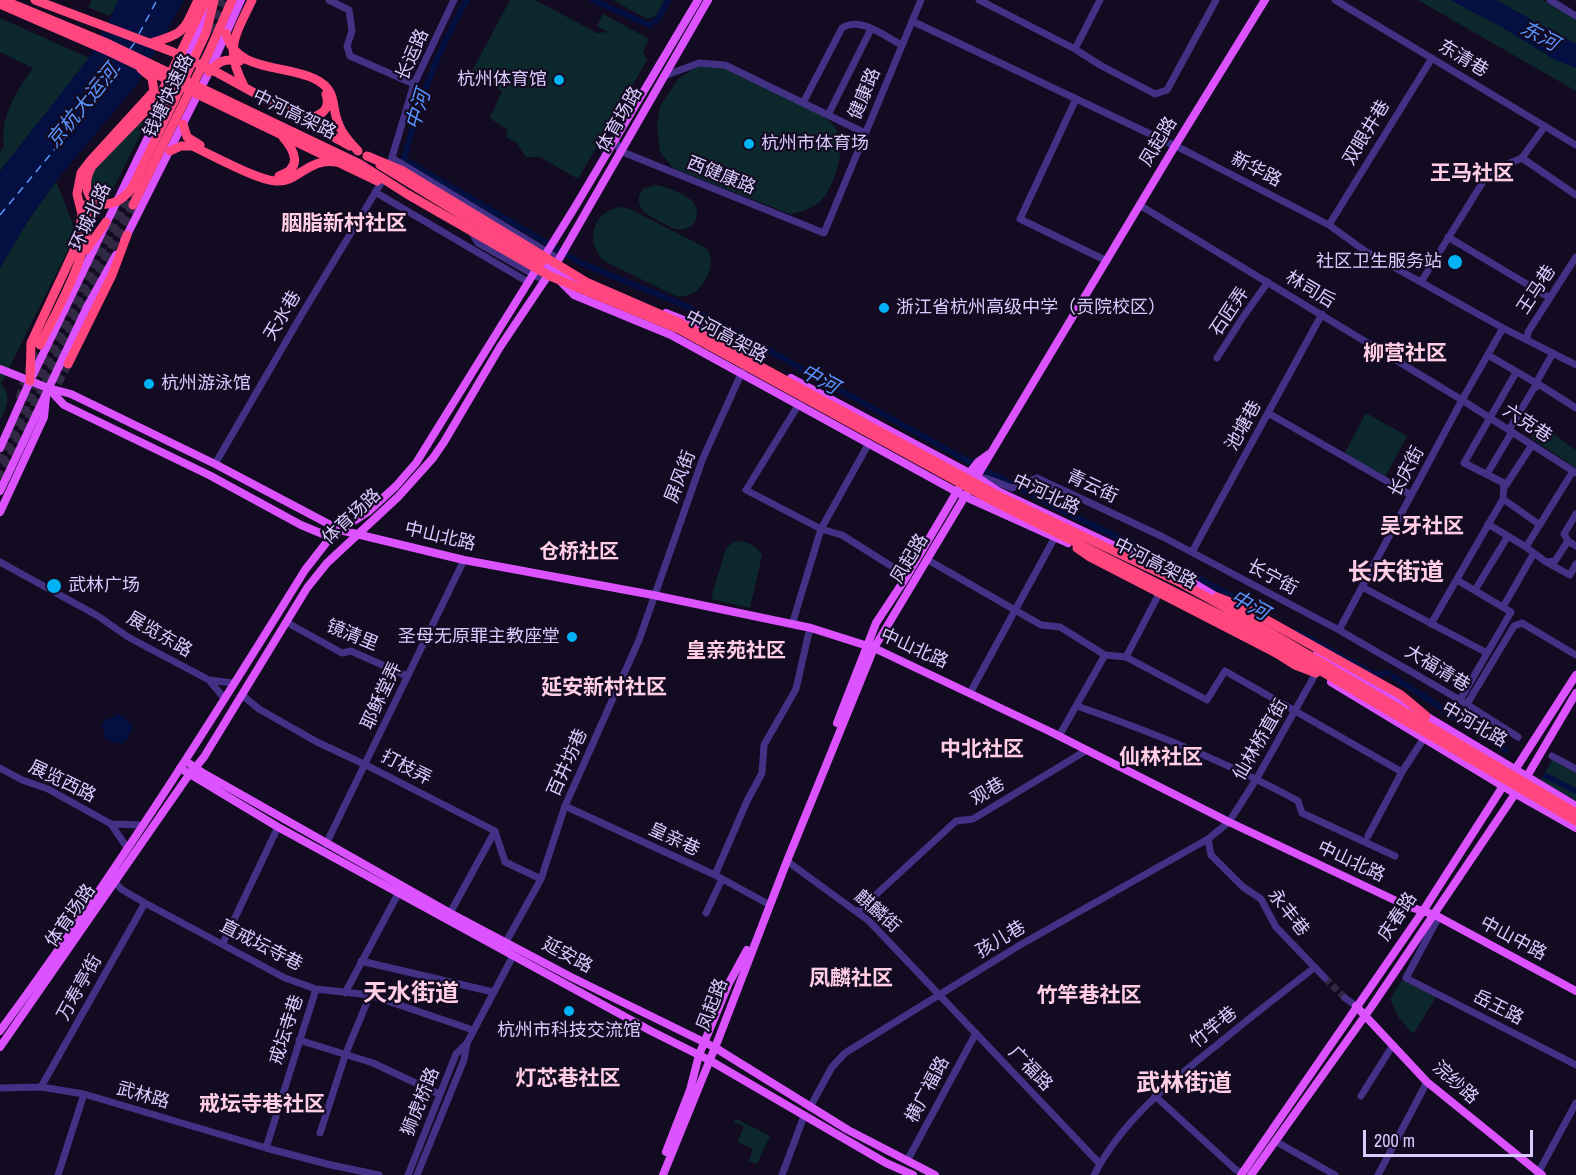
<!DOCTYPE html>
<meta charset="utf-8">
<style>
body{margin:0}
#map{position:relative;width:1576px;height:1175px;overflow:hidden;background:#130b22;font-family:"Archivo Narrow",sans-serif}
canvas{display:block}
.scale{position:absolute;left:1363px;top:1130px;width:170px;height:27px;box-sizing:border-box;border:3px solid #dacbff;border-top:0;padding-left:8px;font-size:18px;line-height:21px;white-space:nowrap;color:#dacbff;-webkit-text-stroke:4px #130b22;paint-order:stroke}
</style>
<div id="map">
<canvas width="1576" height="1175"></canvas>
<div class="scale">200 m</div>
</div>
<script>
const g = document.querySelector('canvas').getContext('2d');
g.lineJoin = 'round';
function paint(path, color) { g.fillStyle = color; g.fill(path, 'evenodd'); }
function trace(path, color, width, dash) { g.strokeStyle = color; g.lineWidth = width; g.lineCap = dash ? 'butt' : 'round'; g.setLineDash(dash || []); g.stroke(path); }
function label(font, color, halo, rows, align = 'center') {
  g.font = font + ' "Archivo Narrow","Noto Sans SC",sans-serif'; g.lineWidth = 4.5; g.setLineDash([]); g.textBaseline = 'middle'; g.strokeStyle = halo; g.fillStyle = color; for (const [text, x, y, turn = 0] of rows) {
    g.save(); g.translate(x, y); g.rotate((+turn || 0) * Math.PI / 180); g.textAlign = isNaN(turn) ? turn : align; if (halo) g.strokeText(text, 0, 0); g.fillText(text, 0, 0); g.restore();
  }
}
const green = new Path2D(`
 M92 0H119L110 16 88 7Z
 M510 0H535L597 33 608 32 597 26 603 14 649 39 643 51 647 60 578 179 540 157H526L517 143 506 137 508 130 490 118 502 91 470 75Z
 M613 0H664L656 16 647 19Z
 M1418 0H1543L1576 20V91Z
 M0 18 89 58 0 171V152L4 146C0 116 16 92 33 68L0 52Z
 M709 66 722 67C743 77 828 111 836 129 843 146 840 162 834 178 824 203 815 209 790 214L673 168 660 152 657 125 660 106 679 78 697 67Z
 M142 119 144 127 108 199 102 202 94 201 87 186 98 162Z
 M56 181 74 227 75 236 1 384C12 397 7 407 0 420V268L26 224Z
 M655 185C664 186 688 195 693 202 703 216 693 232 676 229 672 228 667 225 663 223 650 217 630 206 643 189Z
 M622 207 630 209 706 248C717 260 707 282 696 291 691 295 684 296 678 297L604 261C584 240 593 210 622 207Z
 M1366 413 1407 436 1384 479 1343 456Z
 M1539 424 1576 450V468L1531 438Z
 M735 541C748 541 754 545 762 555L750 608 711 599 726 548Z
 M1553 759 1576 773V801L1541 780Z
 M1402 980 1436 997 1413 1034 1399 1018 1390 999Z
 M735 1118 770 1136 757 1164 749 1161 753 1149 737 1142 744 1127 734 1122Z`);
const water = new Path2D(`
 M119 0H184L137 84 56 181 26 224 0 268V171L89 58Z
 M1450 0H1496L1576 44V68L1555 60 1500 26Z
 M116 714 123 716 133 727 126 741 121 744 106 740 102 726 105 720 112 718Z`);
const canal = new Path2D(`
 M467 0C436 53 420 100 404 159L581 263 681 304 734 331 964 459 1057 508 1163 559 1252 607
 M593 0 649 25 658 19 668 0
 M1297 632 1375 675 1388 673
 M1394 677 1506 750
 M1546 776 1576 791`);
const ferry = new Path2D(`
 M139 34 157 0
 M130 49 136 41
 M0 215 114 78 124 61`);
const minorTunnel = new Path2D(`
 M1325 978 1345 998`);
const highwayTunnel = new Path2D(`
 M209 31 223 0
 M51 395 68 364
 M20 399 23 386 40 345
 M0 463 45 365 131 191
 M0 480 53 366 133 205`);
const minor = new Path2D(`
 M329 0 349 10 352 31 347 46 350 56 414 84
 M979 0 1075 49 1100 65 1155 94 1167 90 1216 0
 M1335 0 1576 145
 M1550 0 1576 16
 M912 21 1186 151 1329 225 1365 251 1503 328 1576 365
 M1075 49 1100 0
 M664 76 699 63 725 65 865 133
 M1076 99 1020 219 1107 261
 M803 103 842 28C861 16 884 36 902 45
 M828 115 871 29
 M615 139 620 151 824 233 921 0
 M392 158 559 259
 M1522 158 1576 195
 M389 167 414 84 454 0
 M375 192 528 282
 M1141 206 1462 400 1576 473
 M1329 225 1432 58
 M472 233 478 243 545 281
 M1448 237 1550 298
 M1421 282 1489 172 1522 158 1545 126
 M1527 339 1528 332 1576 257
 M1488 355 1536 383 1553 353
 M1217 358 1243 317 1268 282
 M1514 376 1464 463 1504 483 1503 499 1540 525
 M799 404 746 490 821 529 842 535 907 576
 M1268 413 1411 495
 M1509 430 1534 388 1540 385 1576 408
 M215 464 302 314 384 178
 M1487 474 1512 432
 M978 477 988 479 1012 488 1037 478 1161 536 1339 630 1460 700 1518 737
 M1504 488 1532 445
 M1576 514 1564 534 1568 541 1576 546
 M1488 524 1526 547 1546 562 1555 561 1568 541
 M1526 547 1573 471
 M1192 552 1322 314
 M928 560 1041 625 1060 627 1105 655 1126 657
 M0 562 98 616 128 637 209 680 233 683
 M1546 562 1570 575 1576 564
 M1457 580 1511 612 1460 700
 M1362 587 1487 653
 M1161 590 1126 657 1207 700 1225 671 1402 772
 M1475 590 1508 536
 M1503 607 1534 553
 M286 622 342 653 351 651 407 676
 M794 624V618L821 529 869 443
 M1431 624 1503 499
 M1339 630 1462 400 1503 328
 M209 680 224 698
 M970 693 1055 537
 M242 695 259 709 317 742 366 765 495 831 505 862 541 879
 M1467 704 1514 626 1522 623 1576 655
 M1077 706C1152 732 1227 762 1298 801L1302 813 1395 856
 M1059 736 1105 655
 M1552 756 1576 769
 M0 768 22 780 48 789 111 824 143 825
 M565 806 715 875 770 905
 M111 824 128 849
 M1368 836 1402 772 1424 738
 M1208 839 1211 855 1243 887 1261 899 1276 927 1325 978
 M326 844 464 560
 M787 861 869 921 1100 1164
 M715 875 747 801 762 773 764 745 796 689 808 636 811 628
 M115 882 121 889 145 903 285 978 316 989 370 995 473 1030
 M857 912 956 821 973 819 1087 750
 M450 913 495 831
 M706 913 722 879
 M1435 915 1437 920 1406 978 1576 1065
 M506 942 541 879 565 806 639 640 703 458 742 372
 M223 943 278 827
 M361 961 493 992
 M345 993 398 894
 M1345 998 1356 1006
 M299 1040 373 1063 439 1094
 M467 1043 513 956
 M41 1087 145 903
 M0 1088 41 1087 84 1094 266 1148 331 1165 379 1175
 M1155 1096 1235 1169 1242 1173
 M1361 1096 1393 1045
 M810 1107 832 1067 845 1053 1020 945 1208 839 1229 822 1257 778 1316 673
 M320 1133 346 1053 370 995
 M1275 1141 1335 1175
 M266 1148 316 989
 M907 1161 976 1033
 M58 1175 84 1094
 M408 1175 456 1054 467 1043 464 1060 417 1175
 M782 1175 804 1116
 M1094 1175C1122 1121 1170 1082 1217 1045 1249 1018 1282 993 1315 967
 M1378 1175 1427 1082
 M1537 1175 1576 1103`);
const major = new Path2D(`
 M124 241 209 72 241 0
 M542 262 586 287
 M561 282 574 295 671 335 966 497 1068 543
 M666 313 691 323 737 349
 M0 369 48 388 71 394 215 464 340 530 464 560 653 595 811 628 874 648 1051 732 1229 822 1407 906 1435 915 1576 991
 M791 378 977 477 998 491 1190 581 1222 600
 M48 388 64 405 209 475 301 525 325 535 336 531
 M0 448 30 381 209 11
 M966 477 978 462 989 454
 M0 491 87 307 116 255
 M0 512 44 417 46 397
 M1317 653 1414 712 1426 716 1576 806
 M1331 682 1516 794 1576 828
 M837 723 876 623 907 576 959 488
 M190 764 203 773 450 913 571 977 714 1047 848 1130 935 1175
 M180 768 278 827 651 1031 709 1060 886 1163 913 1175
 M1513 773 1576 675
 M1526 778 1576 693
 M1356 1006 1427 1082 1542 1175
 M0 1031C109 883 208 727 305 570L326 543 340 530 368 512 396 486 416 463 575 207 698 0
 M0 1047 186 779 204 757 307 588 327 563 398 497 433 458 444 442 500 347 559 259 708 0
 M666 1152 690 1090 699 1055 729 983 747 950
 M663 1175 718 1040 787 861 874 648 1175 146 1265 0
 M1241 1175 1423 911 1505 783
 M1251 1175 1372 1006 1517 791`);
const highway = new Path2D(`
 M0 4 110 52
 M226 33C235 73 286 64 315 79 339 91 330 106 339 125 343 136 351 143 358 151
 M151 43C185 33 183 32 198 0
 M209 72C219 61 224 58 240 61
 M174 101 206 33 214 1
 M302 119C317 118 332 112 326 94
 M302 119 350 146
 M183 124 187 137 200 145
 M153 128 157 102 206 0
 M170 151 181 146H192C212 155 257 180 276 181 298 183 308 157 337 162
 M279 176C303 168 295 151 283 137
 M133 205 209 52 232 0
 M465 217 542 262
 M86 250 106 222
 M40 345C57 309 97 244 85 205
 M68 364 112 275 127 235
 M30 381 31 343 78 242 82 214 77 194 81 173 91 160 154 91 152 78 141 69
 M1245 608 1401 695 1426 716
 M1276 653 1295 665 1316 673`);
const highwayBridge = new Path2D(`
 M3 0 109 44 360 164 407 194 550 276 679 329 993 501 1260 635 1576 821
 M35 0 173 52 218 73 302 119
 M110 52 377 181
 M244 86C224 48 235 36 252 0
 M174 101 132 188C108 220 73 200 92 166L160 96 169 89 180 86
 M367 156 403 171 588 283 680 323 997 495 1181 583 1263 628 1576 813
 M380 165 465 217
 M1077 548 1090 557 1276 653
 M1217 597 1245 608`);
const markers = [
 [559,80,6,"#00b3f6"],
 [749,144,6,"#00b3f6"],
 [1455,262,8,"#00b3f6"],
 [884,308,6,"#00b3f6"],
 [149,384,6,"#00b3f6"],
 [54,586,8,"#00b3f6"],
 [572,637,6,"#00b3f6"],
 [569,1011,6,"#00b3f6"]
];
const streetNames = [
 ["长运路",413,55,-66],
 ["东清巷",1463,59,31],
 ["健康路",865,94,-67],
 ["钱塘快速路",169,96,-64],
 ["中河高架路",294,115,26],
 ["体育场路",620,120,-60],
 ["双眼井巷",1367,133,-59],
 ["凤起路",1159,142,-59],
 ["新华路",1256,170,27],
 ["西健康路",721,176,22],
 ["环城北路",91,217,-65],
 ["林司后",1310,290,31],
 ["王马巷",1537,290,-57],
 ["石匠弄",1230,312,-56],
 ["天水巷",283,316,-59],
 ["中河高架路",726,337,28],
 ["六克巷",1527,424,33],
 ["池塘巷",1244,426,-61],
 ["长庆街",1407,472,-62],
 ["屏风街",681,477,-69],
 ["青云街",1092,487,25],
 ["中河北路",1046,495,25],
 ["体育场路",352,517,-43],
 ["中山北路",440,537,13],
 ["凤起路",910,559,-59],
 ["中河高架路",1155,564,27],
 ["长宁街",1272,578,28],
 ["展览东路",159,635,30],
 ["镜清里",352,636,22],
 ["中山北路",914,649,24],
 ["大福清巷",1437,669,31],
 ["耶稣堂弄",382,696,-65],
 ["中河北路",1474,725,30],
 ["仙林桥直街",1261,740,-60],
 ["百井坊巷",568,763,-66],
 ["打枝弄",406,768,27],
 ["展览西路",62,782,26],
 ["观巷",988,792,-31],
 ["皇亲巷",674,840,25],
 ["中山北路",1351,862,25],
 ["麒麟街",877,912,41],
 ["永丰巷",1288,913,52],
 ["体育场路",71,916,-55],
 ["庆春路",1398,917,-56],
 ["中山中路",1513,939,28],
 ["孩儿巷",1001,940,-31],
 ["直戒坛寺巷",261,946,27],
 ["延安路",567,956,28],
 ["万寿亭街",80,988,-61],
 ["凤起路",713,1005,-69],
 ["岳王路",1498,1008,27],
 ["竹竿巷",1214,1028,-39],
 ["戒坛寺巷",287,1030,-72],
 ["广福路",1030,1069,46],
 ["浣纱路",1455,1083,42],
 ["横广福路",928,1090,-62],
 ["武林路",143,1096,16],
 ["狮虎桥路",421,1102,-68]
];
const poiNames = [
 ["杭州体育馆",547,80,"right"],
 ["杭州市体育场",761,144],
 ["社区卫生服务站",1442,262,"right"],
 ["浙江省杭州高级中学（贡院校区）",896,308],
 ["杭州游泳馆",161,384],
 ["武林广场",68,586],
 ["圣母无原罪主教座堂",560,637,"right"],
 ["杭州市科技交流馆",569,1031,"center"]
];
const waterNames = [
 ["东河",1539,37,28],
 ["京杭大运河",83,107,-51],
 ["中河",419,110,-73],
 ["中河",819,380,29],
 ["中河",1249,606,29]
];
const neighbourhoodNames = [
 ["仓桥社区",579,553],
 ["皇亲苑社区",736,652]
];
const quarterNames = [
 ["王马社区",1472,174],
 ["胭脂新村社区",344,224],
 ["柳营社区",1405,354],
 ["吴牙社区",1422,527],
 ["延安新村社区",604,688],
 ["中北社区",982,750],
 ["仙林社区",1161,758],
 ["凤麟社区",851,979],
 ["竹竿巷社区",1089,996],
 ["灯芯巷社区",568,1079],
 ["戒坛寺巷社区",262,1105]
];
const districtNames = [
 ["长庆街道",1396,574],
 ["天水街道",411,995],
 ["武林街道",1184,1085]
];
paint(green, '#0d282c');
paint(water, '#041041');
trace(canal, '#041041', 6);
trace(ferry, '#5995ff', 1.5, [8, 6]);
trace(minorTunnel, '#312843', 7, [7, 3.5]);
trace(highwayTunnel, '#312843', 9, [9, 4.5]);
trace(minor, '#433186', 7);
trace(major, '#dd52ff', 8);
trace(highway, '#ff467f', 9);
trace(highwayBridge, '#ff467f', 9);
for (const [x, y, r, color] of markers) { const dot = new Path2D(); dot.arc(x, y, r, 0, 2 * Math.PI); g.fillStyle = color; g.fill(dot); trace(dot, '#130b22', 2); }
label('18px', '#dacbff', '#130b22', streetNames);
label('18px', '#dacbff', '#130b22', poiNames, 'left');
label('italic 20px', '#5995ff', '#130b22', waterNames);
label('bold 20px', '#ffcde4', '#130b22', neighbourhoodNames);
label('bold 21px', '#ffcde4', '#130b22', quarterNames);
label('bold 24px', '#ffcde4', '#130b22', districtNames);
</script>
